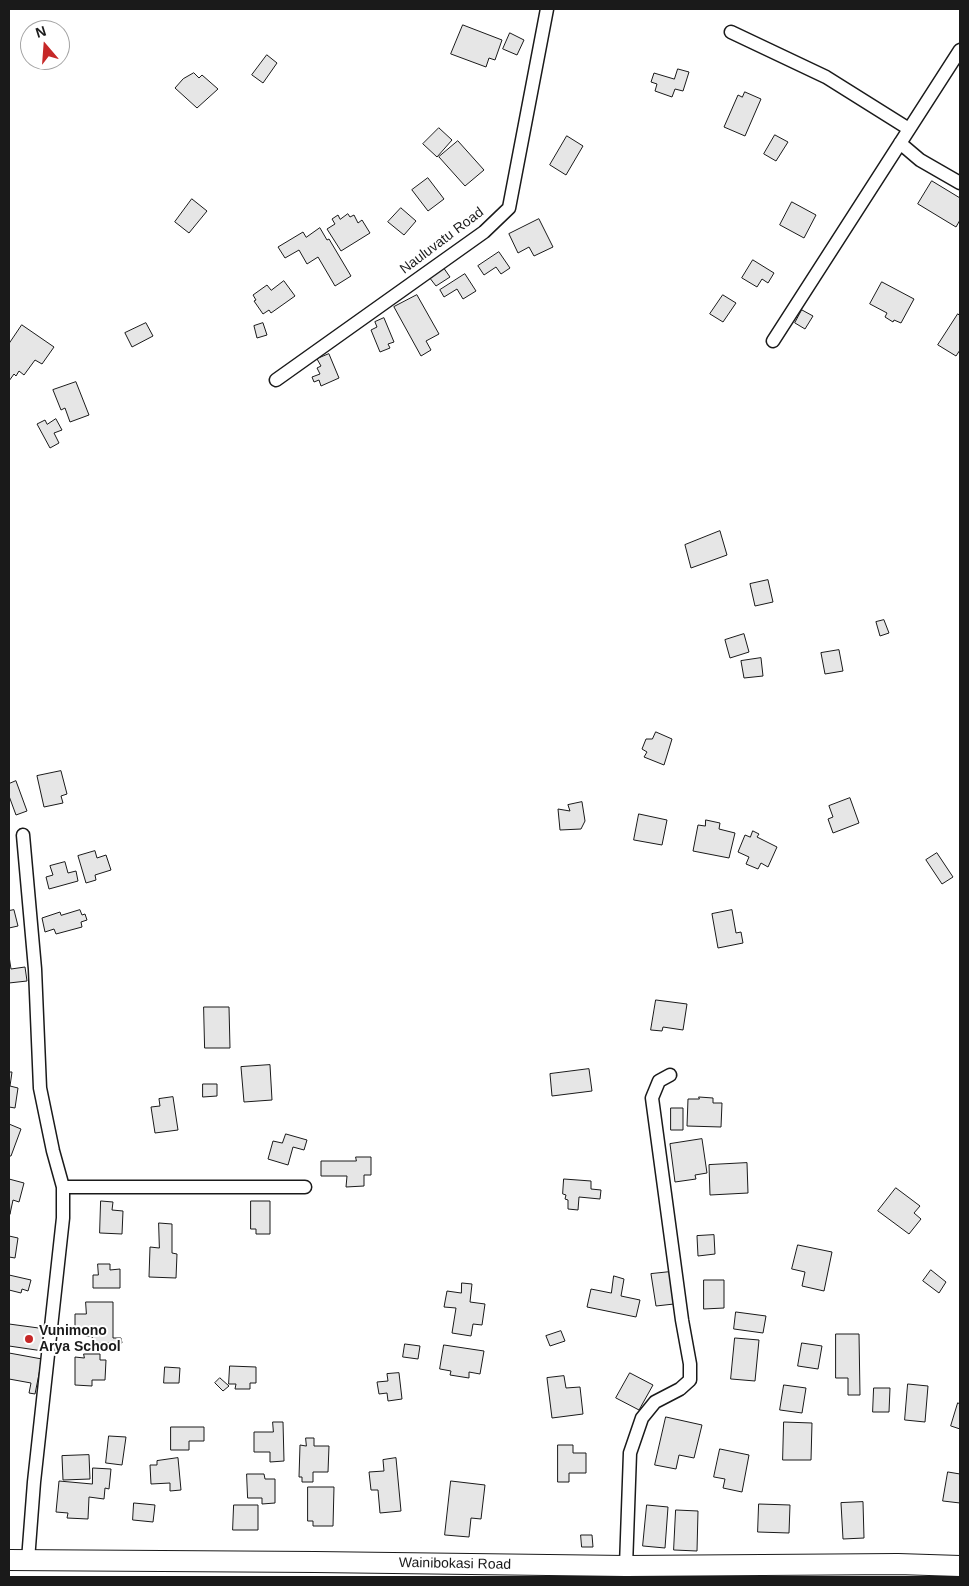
<!DOCTYPE html>
<style>
body{margin:0}
#map{position:relative;width:969px;height:1586px;overflow:hidden;background:#fff;font-family:Helvetica,sans-serif}
canvas{display:block}
.frame{position:absolute;inset:0;border:10px solid #1a1a1a;pointer-events:none}
.north{position:absolute;left:20px;top:20px;width:50px;height:50px;box-sizing:border-box;background:#fff;border:1px solid #a3a3a3;border-radius:50%;rotate:342deg;font-size:14px;font-weight:700;line-height:20px;text-align:center;color:#1a1a1a}
.north::after{content:'';display:block;margin:auto;width:18px;height:22px;background:#c62828;clip-path:polygon(50% 0,100% 100%,50% 72%,0 100%)}
</style>
<div id="map">
<canvas width="969" height="1586"></canvas>
<div class="frame"></div>
<div class="north">N</div>
</div>
<script>
const g = document.querySelector('canvas').getContext('2d');
g.lineJoin = 'round';
function paint(path, color) { g.fillStyle = color; g.fill(path, 'evenodd'); }
function trace(path, color, width, dash) { g.strokeStyle = color; g.lineWidth = width; g.lineCap = dash ? 'butt' : 'round'; g.setLineDash(dash || []); g.stroke(path); }
function label(font, color, halo, rows, align = 'center') {
  g.font = font + ' Helvetica,sans-serif'; g.lineWidth = 4; g.setLineDash([]); g.textBaseline = 'middle'; g.strokeStyle = halo; g.fillStyle = color; for (const [text, x, y, turn = 0] of rows) {
    g.save(); g.translate(x, y); g.rotate((+turn || 0) * Math.PI / 180); g.textAlign = isNaN(turn) ? turn : align; if (halo) g.strokeText(text, 0, 0); g.fillText(text, 0, 0); g.restore();
  }
}
const building = new Path2D(`
 M463 25 502 40 495 60 489 58 486 67 451 54Z
 M510 33 524 40 517 55 503 49Z
 M267 55 277 63 263 83 252 75Z
 M678 69 689 72 683 91 675 89 672 97 655 91 657 84 651 82 654 73 674 79Z
 M194 73 199 78 202 75 218 89 197 108 175 88 183 79Z
 M745 92 761 99 745 136 724 127 738 95 742 97Z
 M439 128 452 140 437 157 423 144Z
 M775 135 788 142 776 161 764 154Z
 M567 136 583 146 566 175 550 165Z
 M458 141 484 170 465 186 439 157Z
 M428 178 444 199 428 211 412 190Z
 M932 181 960 198V220L956 227 918 204Z
 M192 199 207 211 189 233 175 222Z
 M792 202 816 215 804 238 780 225Z
 M401 208 416 221 404 235 388 222Z
 M348 214 350 217 354 215 358 223 362 220 370 233 341 251 327 229 335 224 332 219 338 215 340 219Z
 M539 219 553 247 534 256 529 247 518 253 509 234Z
 M320 228 327 240 329 239 351 276 335 286 318 257 307 264 299 250 285 258 278 247 303 232 306 237Z
 M499 252 510 268 501 274 496 267 484 275 478 266Z
 M753 260 774 273 768 283 762 279 757 287 742 278Z
 M443 267 450 277 436 286 429 277Z
 M465 274 476 291 463 299 457 289 444 297 440 290Z
 M284 281 295 296 271 313 269 310 263 314 254 301 256 300 253 295 267 285 271 290Z
 M882 282 914 299 901 323 894 320 893 322 885 317 887 313 870 304Z
 M417 295 439 334 426 341 431 350 421 356 394 307Z
 M723 295 736 303 723 322 710 314Z
 M802 310 813 316 805 329 795 323Z
 M958 314 960 316V350L956 356 938 345Z
 M384 318 394 342 388 344 390 348 380 352 371 330 377 327 375 322Z
 M146 323 153 336 132 347 125 333Z
 M263 323 267 335 257 338 254 326Z
 M22 325 54 347 42 364 35 360 24 375 19 371 16 376 14 374 9 381V344Z
 M329 354 339 378 321 386 319 380 314 382 312 377 320 374 317 368 321 366 317 359Z
 M76 382 89 415 70 422 65 408 61 410 53 390Z
 M56 419 62 430 54 433 59 443 50 448 37 424 45 420 47 424Z
 M720 531 727 555 691 568 685 545Z
 M768 580 773 602 755 606 750 584Z
 M884 620 889 633 880 636 876 622Z
 M744 634 749 652 730 658 725 640Z
 M839 650 843 671 825 674 821 653Z
 M761 658 763 676 744 678 741 661Z
 M656 732 672 739 664 765 644 757 647 752 642 749 646 739H652Z
 M61 771 67 794 61 796 63 803 44 807 37 776Z
 M16 781 27 811 16 815 9 796V784Z
 M850 798 859 823 833 833 828 819 833 817 829 806Z
 M582 802 585 821 581 829 560 830 558 809 570 811 568 805Z
 M639 814 667 820 662 845 634 840Z
 M706 820 720 823 719 829 735 833 729 858 693 851 698 825 705 826Z
 M753 831 759 834 757 837 777 847 768 867 761 863 758 869 746 864 749 857 738 852 745 835 750 837Z
 M95 851 97 858 106 855 111 870 95 875 96 880 86 883 78 856Z
 M937 853 953 877 942 884 926 860Z
 M65 862 68 873 76 871 78 881 49 889 46 877 53 875 50 866Z
 M14 910 18 926 9 928V911Z
 M80 910 82 915 85 914 87 920 81 922 82 927 56 934 54 929 45 932 42 918 60 912 61 915Z
 M732 910 736 933 741 932 743 943 718 948 712 914Z
 M9 956 11 969 25 967 27 981 9 983Z
 M656 1000 687 1004 683 1030 663 1027 662 1031 651 1030Z
 M204 1007H229L230 1048H205Z
 M270 1065 272 1100 244 1102 241 1067Z
 M589 1069 592 1091 552 1096 550 1074Z
 M9 1072H12L10 1086 18 1088 15 1108 9 1107Z
 M203 1084H217V1096L203 1097Z
 M173 1097 178 1130 155 1133 151 1107 160 1106 159 1099Z
 M699 1097 713 1098V1103H722L721 1127 687 1126 688 1099H699Z
 M671 1108H683V1130H671Z
 M9 1124 21 1129 11 1156H9Z
 M286 1134 307 1140 304 1150 293 1147 288 1165 268 1159 273 1141 282 1143Z
 M702 1139 707 1173 695 1175 696 1179 675 1182 670 1144Z
 M356 1157H371V1175H364V1186L346 1187 347 1176H321V1161H356Z
 M747 1163 748 1193 710 1195 709 1165Z
 M9 1179 24 1183 19 1202 13 1200 10 1214Z
 M564 1179 591 1181V1189L601 1190 600 1199 579 1197 578 1210 568 1209V1200L565 1199 566 1195 563 1194Z
 M896 1188 920 1206 914 1213 921 1219 909 1234 878 1211Z
 M101 1201 113 1202 112 1210 123 1211 122 1234 100 1233Z
 M251 1201H270V1234H256V1229H251Z
 M159 1223 172 1224V1253L177 1254 176 1278 149 1277 150 1247 159 1248Z
 M714 1235 715 1254 698 1256 697 1236Z
 M9 1236 18 1238 15 1258 9 1257Z
 M798 1245 832 1252 824 1291 802 1286 805 1272 792 1269Z
 M98 1264H110V1270L120 1269V1288H93V1275H98Z
 M931 1270 946 1282 939 1293 923 1281Z
 M670 1272 674 1304 656 1306 651 1274Z
 M9 1275 31 1280 28 1291 22 1289 21 1293 9 1290Z
 M614 1276 624 1279 621 1296 640 1300 636 1317 587 1307 591 1289 611 1293Z
 M704 1280H724V1308L704 1309Z
 M462 1283 472 1284 470 1302 485 1304 482 1325 473 1324 471 1336 452 1333 456 1308 444 1307 447 1291 461 1293Z
 M86 1302H113V1338H121L122 1343H93L92 1336H86V1327L75 1328V1314H86Z
 M736 1312 766 1316 763 1333 734 1329Z
 M9 1324 46 1329 43 1351 9 1346Z
 M561 1331 565 1341 550 1346 546 1336Z
 M836 1334H859L860 1395H848V1378H836Z
 M735 1338 759 1340 755 1381 731 1379Z
 M802 1343 822 1346 818 1369 798 1366Z
 M405 1344 420 1346 418 1359 403 1357Z
 M444 1345 484 1351 480 1374 469 1372V1378L450 1375 451 1371 440 1369Z
 M9 1353 42 1359 35 1394 29 1393 31 1383 9 1379Z
 M84 1354H100V1360H106L105 1380H92V1386L75 1385V1357L84 1358Z
 M230 1366 256 1367V1383H250V1389H235L236 1384H229Z
 M165 1367 180 1368 179 1383H164Z
 M399 1373 402 1399 388 1401 387 1393 379 1394 377 1382 388 1381 387 1374Z
 M630 1373 653 1385 639 1410 616 1398Z
 M564 1376 566 1388 580 1387 583 1414 552 1418 547 1378Z
 M220 1378 229 1386 223 1391 215 1383Z
 M908 1384 928 1386 925 1422 905 1420Z
 M784 1385 806 1388 802 1413 780 1410Z
 M874 1388H890L889 1412H873Z
 M958 1403 960 1404V1429L951 1426Z
 M666 1417 702 1425 694 1458 679 1455 676 1469 655 1465Z
 M273 1422H283L284 1461 270 1462V1452H254V1432H273Z
 M784 1422 812 1423 811 1460H783Z
 M171 1427H204V1441H189V1450H171Z
 M109 1436 126 1437 122 1465 106 1463Z
 M306 1438H314V1446H329L328 1472H313V1482H302V1477H299L300 1445 306 1446Z
 M558 1445H573V1453H586V1473H569V1482H558Z
 M720 1449 749 1455 742 1492 723 1488 725 1479 714 1477Z
 M89 1455 90 1479 63 1480 62 1456Z
 M178 1458 181 1490 170 1491V1483L151 1484 150 1465H157V1461Z
 M396 1458 401 1511 380 1513 378 1490H371L369 1472 384 1471 383 1460Z
 M93 1468 111 1469 109 1489 105 1488 104 1499 89 1497 88 1519 67 1518 68 1513 56 1512 59 1481 92 1484Z
 M948 1472 960 1474V1503L943 1501Z
 M247 1474H264L265 1479H275V1503L262 1504V1498H248Z
 M451 1481 485 1485 481 1519 471 1518 469 1537 445 1535Z
 M308 1487H334L333 1526H313V1521H308Z
 M863 1502 864 1538 843 1539 841 1503Z
 M134 1503 155 1505 153 1522 133 1520Z
 M759 1504 790 1505 789 1533 758 1532Z
 M234 1505H258V1530H233Z
 M647 1505 668 1507 665 1548 643 1546Z
 M676 1510 698 1511 697 1551 674 1550Z
 M581 1535H592L593 1547H582Z`);
const street = new Path2D(`
 M731 32 826 77 909 129
 M900 143 920 160 960 183
 M773 341 960 50
 M276 380 484 232 509 208 547 9
 M23 835 35 969 40 1088 53 1151 63 1187V1218L34 1482 28 1560
 M63 1187H305
 M626 1566 630 1453 642 1418 655 1402 680 1389 690 1380V1364L682 1320 652 1098 659 1081 670 1075`);
const primary = new Path2D(`
 M9 1560 315 1562 626 1566 898 1564 960 1566`);
const markers = [
 [29,1339,5,"#c62828"]
];
const streetNames = [
 ["Nauluvatu Road",442,241,-37],
 ["Wainibokasi Road",455,1564,1]
];
const poiNames = [
 ["Vunimono",39,1331],
 ["Arya School",39,1347]
];
paint(building, '#e6e6e6');
trace(building, '#1a1a1a', 1);
trace(street, '#1a1a1a', 15);
trace(primary, '#1a1a1a', 22);
trace(street, '#fff', 12);
trace(primary, '#fff', 20);
for (const [x, y, r, color] of markers) { const dot = new Path2D(); dot.arc(x, y, r, 0, 2 * Math.PI); g.fillStyle = color; g.fill(dot); trace(dot, '#fff', 2); }
label('14px', '#1a1a1a', '#fff', streetNames);
label('bold 14px', '#1a1a1a', '#fff', poiNames, 'left');
</script>
